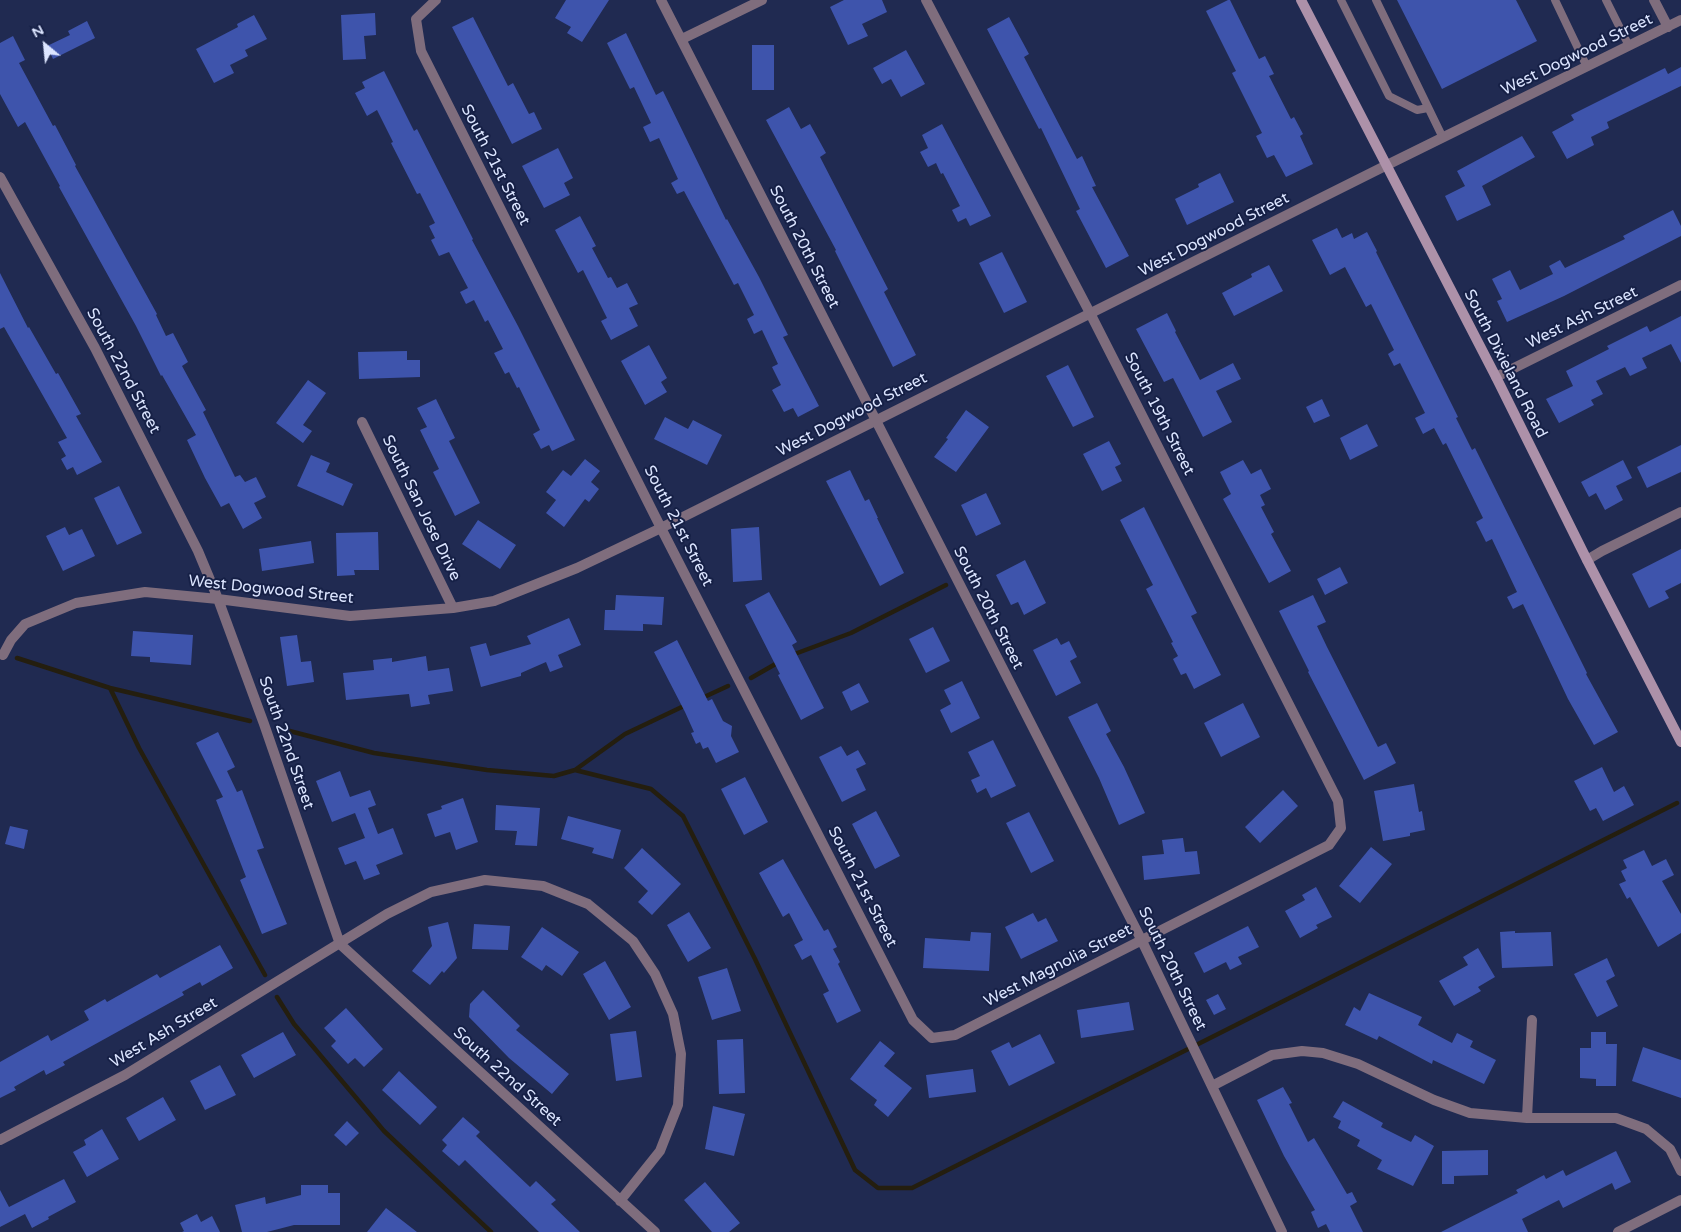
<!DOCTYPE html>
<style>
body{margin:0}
#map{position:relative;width:1681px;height:1232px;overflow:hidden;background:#202a51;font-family:"Varela Round",sans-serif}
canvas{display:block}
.north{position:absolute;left:20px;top:20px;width:50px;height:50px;-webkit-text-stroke:4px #162046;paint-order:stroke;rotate:332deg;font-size:14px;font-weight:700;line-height:20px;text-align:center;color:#dce5ff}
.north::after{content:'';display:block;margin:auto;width:18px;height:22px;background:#dce5ff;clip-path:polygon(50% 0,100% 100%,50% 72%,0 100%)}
</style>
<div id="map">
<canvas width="1681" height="1232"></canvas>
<div class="north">N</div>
</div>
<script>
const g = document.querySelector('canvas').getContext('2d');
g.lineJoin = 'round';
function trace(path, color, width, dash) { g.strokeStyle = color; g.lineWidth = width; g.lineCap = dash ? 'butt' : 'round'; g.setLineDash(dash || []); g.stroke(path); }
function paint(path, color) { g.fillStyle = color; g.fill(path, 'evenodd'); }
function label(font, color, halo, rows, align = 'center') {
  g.font = font + ' "Varela Round",sans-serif'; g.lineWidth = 4; g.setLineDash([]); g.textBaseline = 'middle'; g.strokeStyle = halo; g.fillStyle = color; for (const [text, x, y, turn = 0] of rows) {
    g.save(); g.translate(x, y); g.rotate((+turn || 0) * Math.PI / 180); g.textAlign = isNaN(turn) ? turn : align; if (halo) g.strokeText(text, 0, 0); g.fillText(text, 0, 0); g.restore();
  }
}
const stream = new Path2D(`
 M792 655 851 633 946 585
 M17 658 110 688 250 721
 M751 678 779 662
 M110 688 139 748 265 975
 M702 698 728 686
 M278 728 374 753 487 770 554 776 575 770 651 789 683 816 755 959 855 1170 878 1188H912L1677 803
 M575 770 625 734 686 705
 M277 997 294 1024 384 1131 491 1232`);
const building = new Path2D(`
 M566 0H609L582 42 567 33 571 27 555 18Z
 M844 0H882L887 12 862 24 868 36 848 45 830 7Z
 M1228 0H1230L1259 59 1265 56 1274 74 1269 76 1291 119 1294 117 1303 134 1300 136 1313 164 1286 177 1274 155 1267 158 1256 136 1262 133 1232 73 1236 71 1206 11Z
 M1397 0H1516L1537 41 1442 89Z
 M375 13 376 35 364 36 366 59 343 60 341 15Z
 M254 15 267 39 245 50 248 56 230 65 234 73 214 83 196 49 238 27 237 24Z
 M473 17 508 86 513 83 529 114 534 112 542 129 512 144 452 27Z
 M1009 17 1029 54 1024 57 1077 159 1082 156 1096 186 1092 187 1129 256 1106 268 1076 211 1080 209 1041 128 1039 129 987 29Z
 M87 21 95 38 53 59 47 46 70 35 68 31Z
 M626 33 656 95 663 91 726 220 727 219 759 277 788 335 783 337 819 406 798 417 793 408 784 412 772 390 781 385 772 367 778 364 762 330 754 334 747 319 754 315 738 283 734 285 684 191 677 194 671 183 678 179 659 138 650 142 643 127 651 123 634 87 630 89 607 43Z
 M13 36 25 60 19 63 53 126 55 125 76 165 75 166 157 314 156 315 166 336 173 333 188 362 182 366 206 410 203 412 235 477 240 475 245 482 256 477 266 497 254 503 262 518 243 529 229 503 221 507 205 478 187 440 196 435 162 375 161 376 136 326 59 187 60 186 25 122 18 127 0 94V43Z
 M752 45H774V90H752Z
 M906 50 925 84 901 97 891 79 882 84 873 68Z
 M1681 67V86L1607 122 1609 128 1591 137 1594 145 1567 159 1552 132 1574 120 1571 115 1665 68 1668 74Z
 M384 71 414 131 417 129 473 239 472 240 518 326 575 440 552 451 549 445 541 449 533 434 540 430 519 387 517 388 509 372 505 374 494 353 503 349 488 320 485 322 474 300 466 304 460 292 468 288 449 252 439 256 431 240 435 238 429 226 435 223 420 193 417 194 391 143 393 142 377 110 367 116 355 93 365 88 362 82Z
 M789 107 801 129 810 124 826 153 820 157 888 289 884 292 916 355 893 367 835 251 836 250 766 120Z
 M942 124 991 216 970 226 966 218 958 222 952 210 960 206 943 173 941 174 936 163 928 167 920 152 928 148 922 135Z
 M1522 136 1535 157 1482 186 1491 205 1457 221 1445 196 1465 186 1457 171Z
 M558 148 573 178 564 183 570 195 544 208 522 166Z
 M1220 173 1234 202 1187 225 1175 199 1199 187 1198 184Z
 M1673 210 1681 226V236L1564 296 1507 322 1497 301 1502 299 1492 279 1510 270 1520 290 1553 274 1549 266 1560 260 1565 268 1625 239 1623 236Z
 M580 216 596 246 592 248 608 278 611 277 617 288 627 283 638 304 629 308 638 326 611 340 601 321 607 318 583 270 578 273 555 230Z
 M1337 228 1342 238 1352 233 1354 239 1367 232 1377 251 1376 252 1458 417 1456 418 1472 450 1475 448 1587 673 1586 674 1618 732 1594 745 1568 699 1523 604 1513 609 1507 597 1517 592 1492 539 1486 542 1476 522 1483 518 1446 443 1443 445 1434 428 1423 434 1415 418 1425 413 1400 363 1394 366 1388 354 1394 350 1371 304 1366 307 1345 267 1330 275 1312 240Z
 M1002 252 1027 302 1004 313 979 263Z
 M1269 265 1283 291 1234 316 1222 293 1252 277 1251 274Z
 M0 273 28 328 29 327 56 374 58 373 81 414 76 416 102 462 77 475 73 467 67 470 61 459 66 456 58 442 67 438 4 327 0 329Z
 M1167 313 1176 331 1175 332 1200 380 1233 363 1241 379 1216 391 1232 422 1203 437 1173 378 1164 382 1136 329Z
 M1681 316V363L1671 344 1642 358 1647 368 1630 376 1625 367 1596 381 1603 394 1591 400 1594 405 1559 423 1546 399 1573 386 1566 371 1609 349 1607 346 1647 326 1650 332Z
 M649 345 667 378 661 382 667 392 645 405 621 361Z
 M407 351V360H420V377L359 379 358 352Z
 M1068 365 1094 417 1073 427 1046 376Z
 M308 380 326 393 303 425 312 431 303 443 276 423Z
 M436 399 455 438 449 441 480 503 455 516 433 472 439 469 420 430 427 427 417 408Z
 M1322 399 1330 416 1314 423 1306 407Z
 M966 410 989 427 956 472 934 457 948 439 946 438Z
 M665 417 688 429 693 420 722 435 707 465 654 439Z
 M1367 424 1378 446 1350 460 1340 438Z
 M1109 441 1121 464 1115 467 1122 481 1102 491 1083 454Z
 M1681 445V472L1647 488 1637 467Z
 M311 455 330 463 326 472 353 484 343 506 297 486Z
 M585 459 600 471 591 482 599 489 589 502 585 499 564 527 546 513 556 500 546 492 563 470 571 476Z
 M1243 460 1251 474 1261 469 1271 489 1260 495 1265 505 1261 507 1274 532 1271 534 1291 571 1269 583 1223 499 1231 494 1220 472Z
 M1623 460 1632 478 1616 486 1623 500 1605 510 1596 493 1589 497 1581 482Z
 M850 470 865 501 869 499 878 518H877L904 573 880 586 826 481Z
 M119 486 142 533 117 545 94 498Z
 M986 493 1001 524 976 536 961 505Z
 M1144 507 1197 613 1191 616 1221 675 1194 689 1186 673 1181 675 1173 659 1178 656 1171 643 1173 642 1146 589 1153 585 1120 520Z
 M478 520 516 545 500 569 462 544Z
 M65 527 69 535 82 529 95 556 63 571 46 536Z
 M759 527 762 580 733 582 731 529Z
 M378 532 379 570H354L355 575 337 576 336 533Z
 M311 541 314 563 262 571 259 549Z
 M1681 549V583L1665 591 1669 598 1649 608 1632 574Z
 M1025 560 1046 603 1024 615 1018 602 1011 605 996 575Z
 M1340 567 1348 583 1325 595 1317 579Z
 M769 592 797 642 792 645 824 708 801 720 778 675 780 674 745 605Z
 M616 595 664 597 662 625 643 624V631L604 630 605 610H615Z
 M1313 595 1326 622 1317 626 1327 647 1378 747 1386 743 1396 763 1364 780 1308 672 1309 671 1279 611Z
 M569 618 581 645 558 655 563 667 550 672 546 662 521 673V676L481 687 470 647 486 643 490 656 531 644 527 636Z
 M933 627 950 661 926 673 909 639Z
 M133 631 193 635 191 665 150 662V657L131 656Z
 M297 635 301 662 311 661 314 682 287 686 280 637Z
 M1057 638 1061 645 1069 641 1077 657 1070 661 1081 683 1056 696 1033 650Z
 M677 640 708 701 712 699 723 721 732 726 731 736 739 752 716 763 708 747 703 749 700 742 696 744 691 733 694 732 685 712 654 652Z
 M426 656 428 671 449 668 453 691 428 695 430 704 411 707 409 694 346 700 343 673 374 670 373 660 392 658V662Z
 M962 681 980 718 951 733 940 710 951 704 944 690Z
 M859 683 869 702 851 711 842 692Z
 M1097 703 1111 731 1106 734 1124 767 1145 813 1119 825 1099 778 1068 717Z
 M1243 703 1260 737 1221 757 1204 723Z
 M218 732 235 767 227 771 237 792 242 790 264 848 257 850 287 924 262 934 240 880 246 877 216 800 223 797 196 743Z
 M993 740 1016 786 991 798 986 788 977 793 971 780 980 776 968 752Z
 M841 746 847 756 858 750 866 764 856 769 866 790 842 802 819 757Z
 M1602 767 1614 792 1624 786 1634 805 1603 821 1596 808 1590 811 1574 781Z
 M340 771 350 797 370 790 376 805 368 808 378 834 393 828 403 854 376 865 380 874 364 880 356 861 345 865 338 848 365 838 355 813 332 822 316 781Z
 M745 777 768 822 744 835 721 789Z
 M1414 784 1419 812 1422 811 1425 830 1410 833V836L1383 841 1374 791Z
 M1283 790 1298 806 1260 843 1245 827Z
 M463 798 478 842 456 850 450 832 435 837 427 814 442 809 441 806Z
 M496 805 540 808 537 846 515 845 517 831 495 830Z
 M876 811 900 856 875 869 852 824Z
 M1029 812 1054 861 1031 873 1006 823Z
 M568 816 621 830 613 859 592 853 594 848 561 839Z
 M10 826 28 830 24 849 5 844Z
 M1183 838 1185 852 1197 851 1200 874 1144 880 1142 856 1164 854 1162 840Z
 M1371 847 1392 864 1360 903 1339 886Z
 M642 848 681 884 652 915 638 902 648 891 624 868Z
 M1644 850 1652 866 1666 859 1674 875 1662 881 1681 914V933L1658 947 1630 897 1627 899 1619 884 1626 881 1621 871 1627 868 1623 860Z
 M783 859 824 931 828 929 837 947 833 949 840 962 838 964 861 1011 837 1023 823 994 829 991 811 955 802 960 794 945 803 940 789 913 783 917 759 873Z
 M1316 887 1332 917 1316 925 1318 928 1300 938 1285 911 1305 900 1302 895Z
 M689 912 711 948 688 962 667 925Z
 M1033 913 1038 922 1046 918 1058 941 1021 959 1005 927Z
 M448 922 457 958 444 973 442 971 430 985 412 971 432 946 428 927Z
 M474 924 510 926 508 950 472 949Z
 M1248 926 1259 947 1238 957 1242 964 1230 970 1226 962 1204 973 1194 953Z
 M542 927 579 952 562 976 546 965 542 971 521 957Z
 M1515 931V933L1551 932 1553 966 1502 968 1500 932Z
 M971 932 991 933 989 971 923 968 925 938 970 941Z
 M220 945 233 968 202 986 200 982 182 992 184 995 63 1062 65 1065 46 1075 44 1070 14 1087 16 1090 0 1098V1062L48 1035 51 1041 89 1020 84 1011 105 999 107 1002 157 974 160 978Z
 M1478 948 1495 977 1478 987 1481 991 1454 1006 1439 981 1468 965 1463 957Z
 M1607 958 1615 976 1606 981 1618 1006 1597 1017 1574 974Z
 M605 961 631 1007 609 1020 583 974Z
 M727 968 741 1011 712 1020 698 977Z
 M483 990 520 1026 516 1030 569 1074 552 1094 509 1058 469 1017 470 1004Z
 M1369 993 1422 1017 1418 1025 1452 1043 1457 1033 1473 1041 1470 1047 1496 1060 1484 1084 1433 1060 1432 1064 1379 1036 1377 1040 1345 1025 1354 1007 1360 1011Z
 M1218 994 1226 1009 1214 1015 1206 1000Z
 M1129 1002 1134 1030 1081 1038 1077 1010Z
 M346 1008 383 1049 364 1067 355 1058 348 1064 331 1046 336 1041 324 1028Z
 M636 1031 642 1077 616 1081 610 1034Z
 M283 1032 296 1055 254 1078 241 1055Z
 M1591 1032H1606V1044H1617L1616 1086H1596V1079L1580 1078V1048H1591Z
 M1040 1034 1055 1063 1009 1086 991 1051 1009 1042 1012 1048Z
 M743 1039 745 1093 719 1094 717 1040Z
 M880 1041 895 1053 884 1066 912 1088 888 1117 874 1105 877 1100 850 1079Z
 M1643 1047 1681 1060V1098L1632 1081Z
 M220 1065 236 1095 205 1110 190 1081Z
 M973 1069 976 1092 929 1098 926 1075Z
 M399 1071 437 1107 420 1125 382 1090Z
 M1283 1087 1292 1103 1289 1104 1308 1142 1314 1138 1347 1194 1352 1192 1357 1202 1350 1206 1363 1232H1330L1326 1224 1318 1228 1311 1212 1315 1210 1284 1156 1257 1100Z
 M163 1097 176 1120 139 1141 126 1118Z
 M1343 1101 1383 1123 1381 1127 1411 1142 1415 1135 1434 1146 1413 1186 1377 1169 1382 1160 1357 1146 1360 1140 1338 1128 1341 1121 1333 1117Z
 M713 1106 745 1114 734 1156 705 1149Z
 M463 1117 480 1132 476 1136 530 1187 536 1181 556 1200 551 1204 580 1232H539L465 1160 459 1166 442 1151 447 1145 442 1140Z
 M347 1121 359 1133 346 1146 334 1135Z
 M102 1129 119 1159 87 1177 73 1152 86 1145 84 1140Z
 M1488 1150V1175L1454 1176V1184H1442V1151Z
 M1616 1151 1631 1182 1615 1190 1612 1183 1563 1208 1559 1200 1522 1219 1528 1232H1441L1518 1193 1516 1190 1544 1175 1546 1179 1563 1170 1566 1176Z
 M64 1179 76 1202 48 1217 49 1219 32 1228 25 1214 0 1227V1190L9 1207Z
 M705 1182 740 1223 729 1232H712L684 1200Z
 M301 1185H328V1193H340V1225H294L267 1232H242L235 1205 265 1197 266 1204 301 1195Z
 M386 1208 417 1232H367Z
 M197 1214 201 1222 212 1216 220 1232H182L184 1231 180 1223Z`);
const service = new Path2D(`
 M1341 0 1389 96 1417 110 1428 108
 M1376 0 1443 138
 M1555 0 1587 67
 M1606 0 1629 46`);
const minor = new Path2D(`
 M436 0 416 19 421 51 661 528 913 1020 932 1038 955 1035 1329 845 1341 828 1338 801 1090 313 926 0
 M661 0 1142 941 1282 1232
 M1654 0 1668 27
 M682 39 762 0
 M0 177 95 348 198 551 218 599 264 724 340 944 655 1232
 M1496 377 1681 285
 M362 422 453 608
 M1587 560 1602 551 1681 512
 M3 655 11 640 25 624 76 603 145 592 218 599 350 616 453 608 494 601 577 568 661 528 1385 166 1681 20
 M1212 1086 1272 1055 1302 1051 1323 1053 1358 1064 1434 1100 1470 1113 1527 1118H1616L1646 1129 1670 1149 1681 1171
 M1527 1118 1532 1020
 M0 1140 125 1075 387 914 431 892 485 880 543 886 588 904 633 941 655 974 673 1014 681 1054 678 1105 660 1151 620 1201`);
const tertiary = new Path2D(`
 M1618 1232 1681 1200`);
const secondary = new Path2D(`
 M1301 0 1496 377 1587 560 1681 742`);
const streetNames = [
 ["West Dogwood Street",1577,55,-26],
 ["South 21st Street",495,165,63],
 ["West Dogwood Street",1214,235,-27],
 ["South 20th Street",804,247,63],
 ["West Ash Street",1582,318,-26],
 ["South Dixieland Road",1505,364,63],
 ["South 22nd Street",123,371,62],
 ["South 19th Street",1159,414,63],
 ["West Dogwood Street",852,415,-27],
 ["South San Jose Drive",421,508,64],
 ["South 21st Street",678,526,63],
 ["West Dogwood Street",271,590,6],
 ["South 20th Street",988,608,63],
 ["South 22nd Street",286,743,71],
 ["South 21st Street",862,887,63],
 ["West Magnolia Street",1058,966,-27],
 ["South 20th Street",1172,969,64],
 ["West Ash Street",164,1033,-31],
 ["South 22nd Street",507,1077,42]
];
trace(stream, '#241e0f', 4.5);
paint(building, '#3e54ac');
trace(service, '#7f6d7d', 8);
trace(minor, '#7f6d7d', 10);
trace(tertiary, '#7f6d7d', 10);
trace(secondary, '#ad91a9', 10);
label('16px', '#dce5ff', '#162046', streetNames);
</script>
